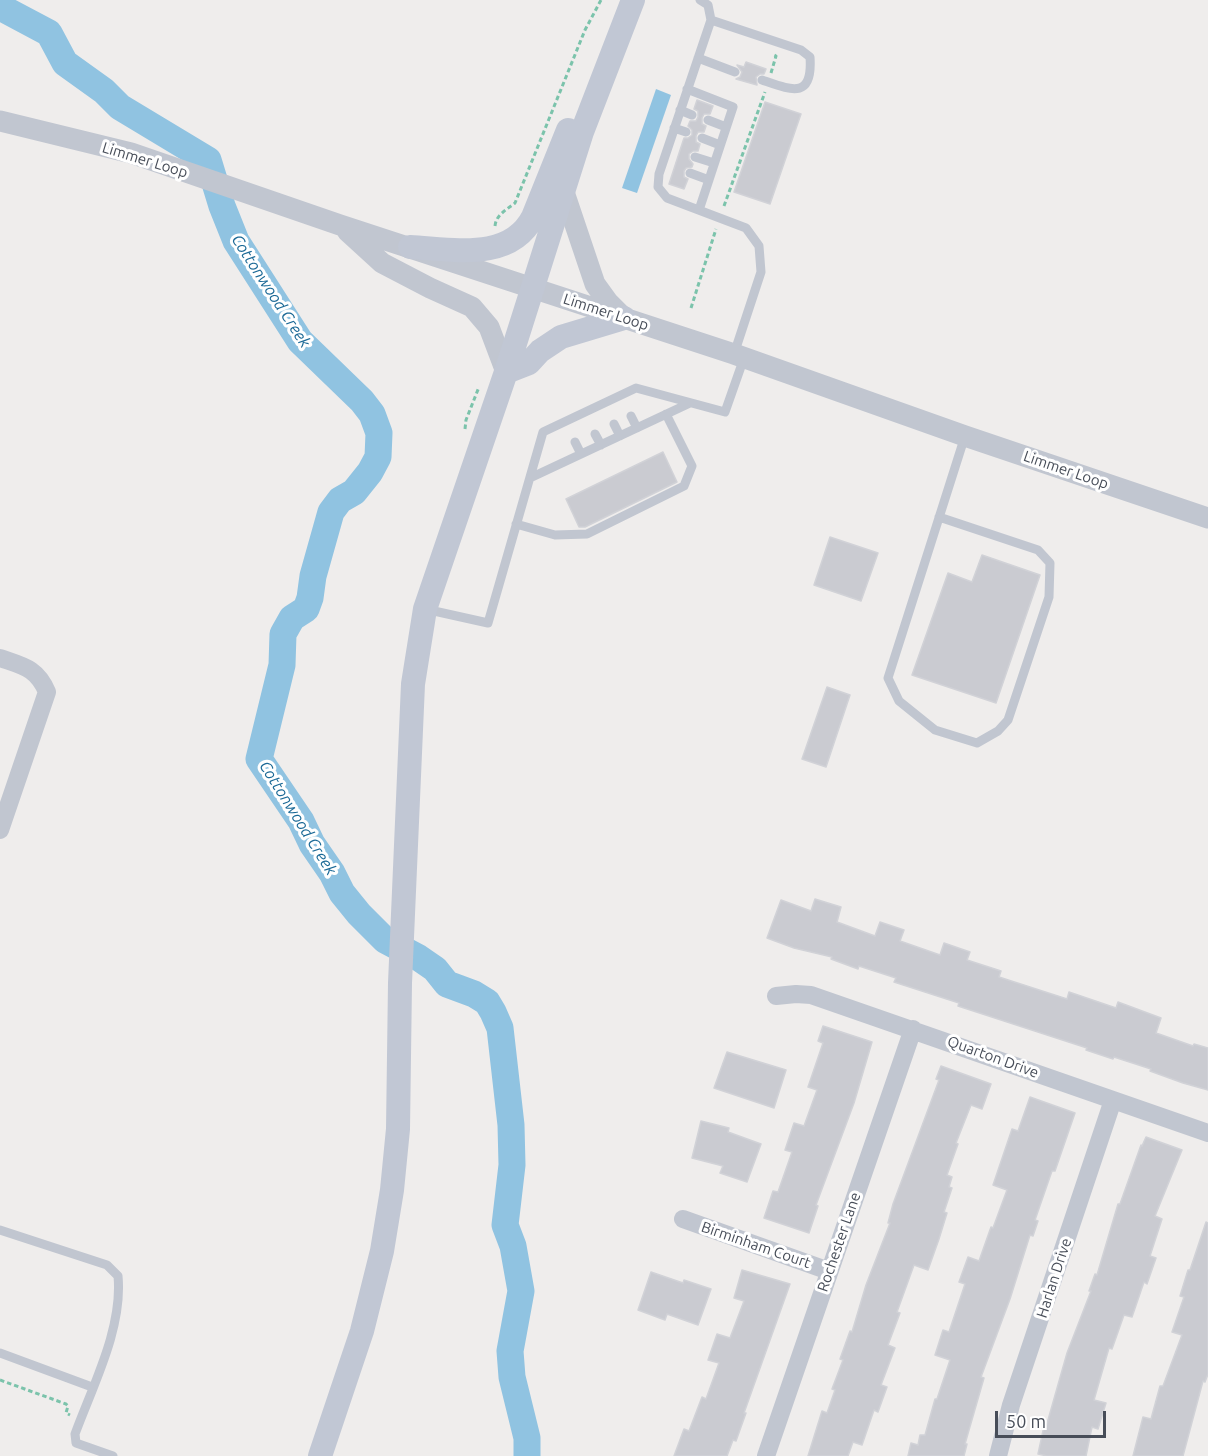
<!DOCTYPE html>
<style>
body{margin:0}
#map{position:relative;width:1208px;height:1456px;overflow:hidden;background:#efedec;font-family:Ubuntu,sans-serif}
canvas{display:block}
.scale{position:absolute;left:995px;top:1411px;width:111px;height:27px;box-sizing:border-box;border:3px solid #474d58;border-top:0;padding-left:8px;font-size:18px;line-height:21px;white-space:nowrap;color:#474d58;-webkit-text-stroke:4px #fff;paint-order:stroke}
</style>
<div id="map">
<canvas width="1208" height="1456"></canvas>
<div class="scale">50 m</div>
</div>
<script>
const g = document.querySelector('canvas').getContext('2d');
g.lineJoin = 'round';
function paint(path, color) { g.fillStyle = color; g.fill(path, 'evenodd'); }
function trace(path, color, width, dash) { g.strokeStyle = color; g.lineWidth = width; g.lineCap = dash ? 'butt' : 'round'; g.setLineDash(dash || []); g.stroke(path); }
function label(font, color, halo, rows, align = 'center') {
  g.font = font + ' Ubuntu,sans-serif'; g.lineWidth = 6; g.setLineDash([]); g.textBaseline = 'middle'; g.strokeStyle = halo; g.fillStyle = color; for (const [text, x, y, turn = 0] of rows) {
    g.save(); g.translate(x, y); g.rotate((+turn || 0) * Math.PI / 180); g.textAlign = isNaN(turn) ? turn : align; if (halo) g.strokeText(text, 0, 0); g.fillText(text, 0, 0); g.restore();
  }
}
const water = new Path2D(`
 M656 89 671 95 637 193 622 188Z`);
const river = new Path2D(`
 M0 7 49 33 65 63 104 91 120 107 208 160 222 206 236 241 300 341 362 401 372 414 379 433 378 457 370 472 354 492 340 500 331 512 313 576 310 598 306 609 292 618 283 634 282 665 259 759 301 821 312 844 332 873 342 893 359 914 385 940 419 958 435 969 447 984 474 994 487 1002 493 1012 500 1028 511 1125 512 1165 505 1225 513 1246 521 1291 510 1351 512 1377 527 1438V1456`);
const building = new Path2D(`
 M746 62 766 69 764 74H760L756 77 757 85 736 79 740 77 742 72 737 65 744 67Z
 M697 100 713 106 710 114H704L702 118V124L706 126 704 132H698L696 136V142L700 144 698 151H693L689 154V159L693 164 692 167 686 168 684 171V177L688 179 684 189 669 184 684 138H688L692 135V130L688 126 690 121H696L698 117V111L694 109Z
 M765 102 801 114 770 204 734 192Z
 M663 452 677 482 585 527H579L566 499Z
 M830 537 878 553 861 601 814 585Z
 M982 555 1040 575 996 703 912 675 948 573 972 582Z
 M827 687 850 695 826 767 802 759Z
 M815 899 841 907 837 922 875 936 880 922 904 930 900 941 940 955 944 943 970 952 967 960 1001 971 999 977 1067 999 1069 992 1116 1008 1118 1002 1161 1018 1156 1033 1193 1046 1194 1044 1208 1048V1090L1183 1083 1150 1071 1151 1069 1114 1057 1113 1059 1086 1050 1087 1048 958 1006 959 1003 894 982 896 978 859 966 858 969 831 959 832 957 794 948 767 938 781 900 811 911Z
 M823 1026 872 1042 854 1103 816 1205 818 1206 809 1233 764 1218 773 1191 778 1192 792 1152 785 1150 794 1123 804 1126 817 1090 808 1087 823 1043 818 1041Z
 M727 1052 786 1070 774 1108 714 1088Z
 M941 1066 991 1084 982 1109 971 1105 956 1143 958 1144 947 1175 952 1177 949 1187 952 1188 944 1212 947 1213 939 1239 928 1270 914 1265 897 1312 900 1313 888 1345 895 1348 881 1385 887 1387 878 1412 874 1410 862 1445 853 1442 848 1456H808L822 1411 827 1413 835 1390 832 1389 843 1360 840 1359 850 1331 852 1332 866 1285 890 1223H888L893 1204 939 1080 936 1079Z
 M1030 1097 1075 1113 1055 1171H1052L1035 1220 1038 1221 1033 1236 1030 1235 1010 1299 981 1377 984 1378 965 1444H967L964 1456H908L911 1443 918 1445 920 1435H925L935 1399H937L950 1360 935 1355 943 1330 949 1332 965 1284 959 1282 968 1257 979 1261 991 1227 993 1228 1007 1190 993 1185 1012 1129 1018 1131Z
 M701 1121 729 1128 728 1132 761 1144 747 1182 720 1173 723 1166 692 1158Z
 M1146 1137 1182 1150 1155 1216 1162 1219 1150 1256 1156 1258 1147 1284 1144 1282 1132 1317 1124 1315 1112 1349 1109 1348 1094 1400 1106 1403 1098 1429 1092 1427 1086 1456H1047L1038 1454 1044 1426 1046 1427 1067 1353 1091 1291H1089L1095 1274 1097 1275 1118 1204H1120L1141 1145 1142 1146Z
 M1206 1222 1208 1223V1374L1205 1382 1203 1381 1183 1456H1133L1143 1417 1151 1419 1160 1386H1163L1182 1335 1172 1332 1184 1297 1180 1296 1188 1270H1190Z
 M742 1270 790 1284 744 1413H746L736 1441 733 1440 727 1456H674L684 1429 689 1431 702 1397 706 1399 719 1363 708 1360 717 1334 730 1338 744 1301 734 1298Z
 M651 1272 683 1283 684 1280 711 1289 698 1325 667 1314 665 1320 638 1310Z`);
const path = new Path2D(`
 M771 73 776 56 774 55
 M724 206 765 92
 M495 226C496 215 506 210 515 203L585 30 601 0
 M691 308 716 229
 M465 429 466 420 479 387
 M0 1380 66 1404 68 1406 66 1413 70 1415`);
const service = new Path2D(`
 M700 0 708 5 711 20 659 174 658 187 667 198 746 228 759 246 761 272 734 354
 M711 20 801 50 810 57C813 100 791 90 762 80
 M698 58 735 72
 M687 89 733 107 699 210
 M680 110 692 115
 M708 120 726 127
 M674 128 686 132
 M702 138 720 145
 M695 157 714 163
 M690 173 709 180
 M631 416 637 428
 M614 424 620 436
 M595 434 601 445
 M575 442 581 454
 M530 478 690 403
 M939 517 1038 550 1050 563 1049 597 1008 720 998 731 977 743 935 730 899 701 888 678 965 436
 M516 524 555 535 587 534 684 486 692 466 666 414
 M425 609 488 623 543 432 636 388 725 412 744 358
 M0 1230 107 1265 118 1276C123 1328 93 1385 75 1434L76 1443 113 1456
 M0 1353 92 1387`);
const minor = new Path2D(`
 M0 658C23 666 37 668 47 692L0 830
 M776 996 796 994 811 995 1208 1133
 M683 1219 829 1271
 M766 1456 913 1029
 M998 1456 1011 1405 1113 1100`);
const tertiary = new Path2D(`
 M0 121 131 153 340 225 734 354 965 436 1208 518
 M564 192 595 284 608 302 622 316
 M347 231 382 263 430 288 472 307 489 327 506 372`);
const secondary = new Path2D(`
 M410 247C452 249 510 262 533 217L568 130
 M506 372 529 363 540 351 561 337 624 318
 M320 1456 362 1331 382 1251 392 1190 398 1129 400 983 413 684 425 609 506 372 582 132 633 0`);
const streetNames = [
 ["Limmer Loop",145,160,17],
 ["Limmer Loop",606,312,18],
 ["Limmer Loop",1066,470,19],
 ["Quarton Drive",993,1057,20],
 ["Rochester Lane",839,1242,-71],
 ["Birminham Court",756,1245,19],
 ["Harlan Drive",1054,1278,-72]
];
const waterNames = [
 ["Cottonwood Creek",271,291,57],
 ["Cottonwood Creek",298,818,58]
];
paint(water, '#90c3e1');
trace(river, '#90c3e1', 27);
paint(building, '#cacbd1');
trace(building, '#d1d2d7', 1.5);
trace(path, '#7bc3ab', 3, [4.5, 3]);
trace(service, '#c1c6d0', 9);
trace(minor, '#c1c6d0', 18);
trace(tertiary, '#c1c6d0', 21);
trace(secondary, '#c1c7d4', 24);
label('15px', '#474d58', '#fff', streetNames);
label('italic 16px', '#1b6996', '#fff', waterNames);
</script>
